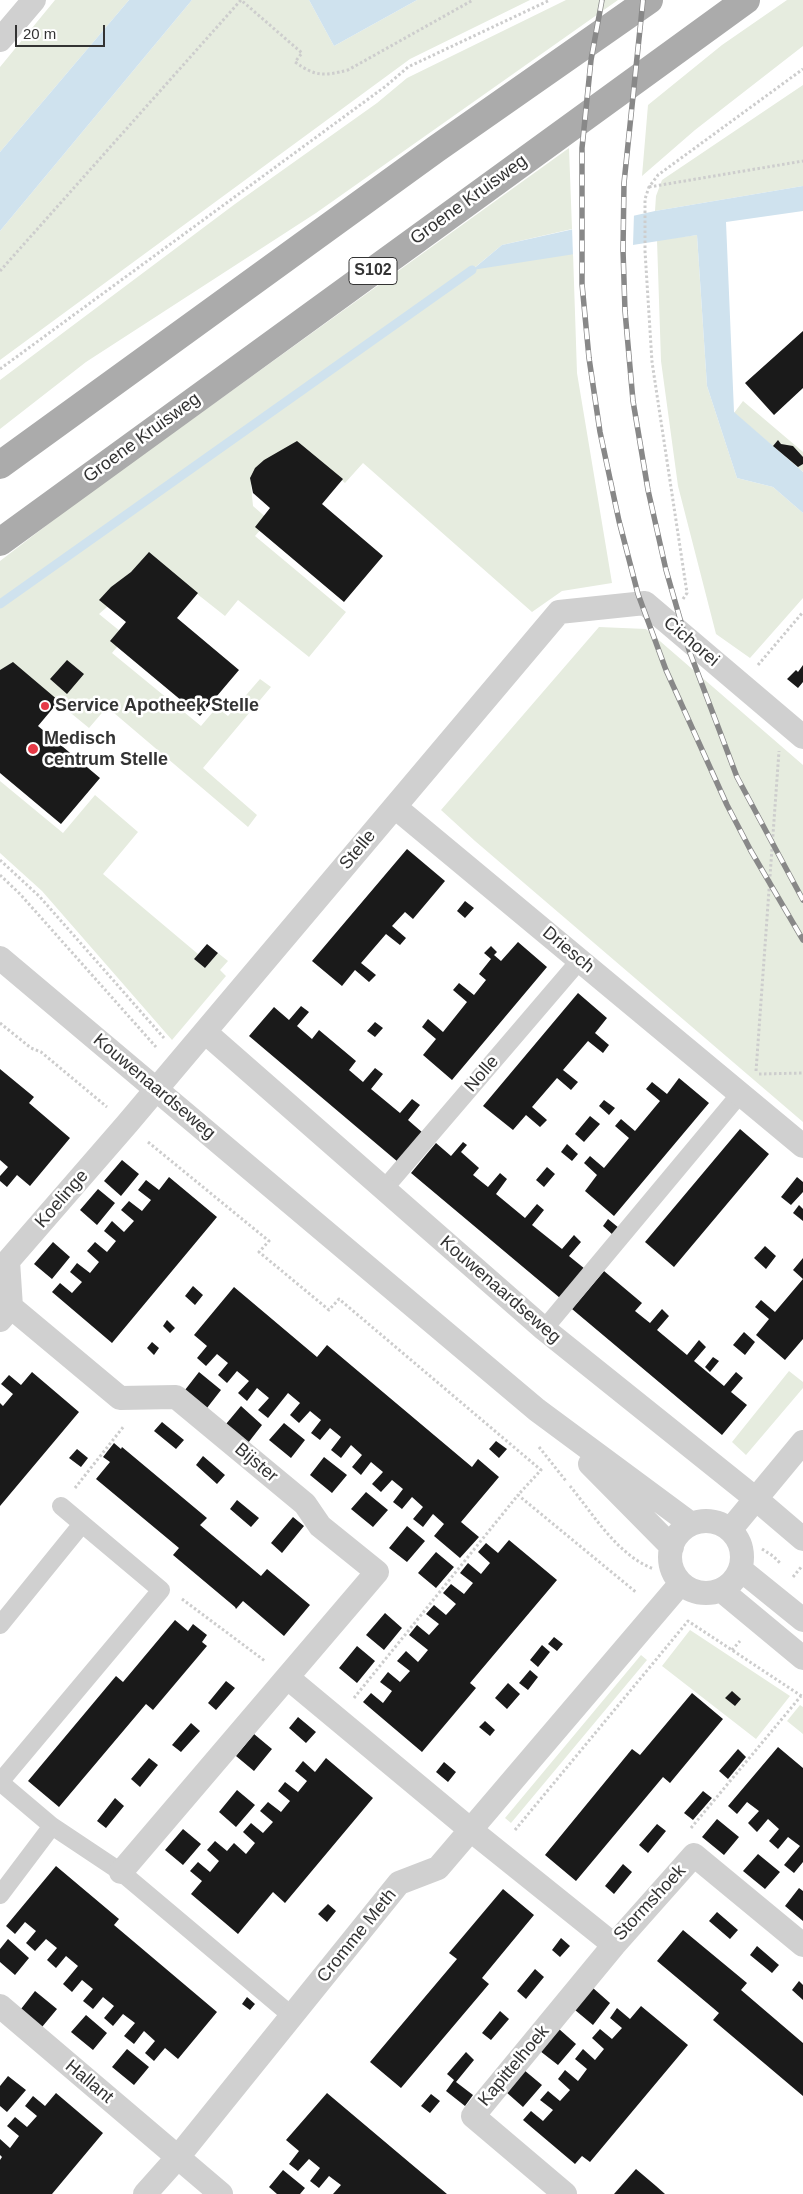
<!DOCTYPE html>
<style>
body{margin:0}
#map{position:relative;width:803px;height:2194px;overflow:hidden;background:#fff;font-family:Helvetica,sans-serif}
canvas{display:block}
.scale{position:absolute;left:15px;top:25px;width:90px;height:22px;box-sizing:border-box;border:2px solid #333;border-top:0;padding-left:6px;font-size:15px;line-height:18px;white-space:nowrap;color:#333;-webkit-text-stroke:4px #fff;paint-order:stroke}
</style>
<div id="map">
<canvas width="803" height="2194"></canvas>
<div class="scale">20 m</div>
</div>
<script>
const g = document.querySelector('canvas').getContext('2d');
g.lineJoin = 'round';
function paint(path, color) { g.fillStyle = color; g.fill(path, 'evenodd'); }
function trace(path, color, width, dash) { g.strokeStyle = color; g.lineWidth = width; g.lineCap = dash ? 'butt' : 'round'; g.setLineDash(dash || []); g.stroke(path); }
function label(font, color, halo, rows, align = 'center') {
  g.font = font + ' Helvetica,sans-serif'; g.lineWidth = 5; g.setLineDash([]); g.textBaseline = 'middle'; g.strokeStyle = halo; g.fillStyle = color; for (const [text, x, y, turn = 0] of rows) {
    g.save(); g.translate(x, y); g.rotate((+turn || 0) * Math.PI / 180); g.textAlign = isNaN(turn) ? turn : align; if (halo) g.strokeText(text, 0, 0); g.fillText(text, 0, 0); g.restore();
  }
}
const green = new Path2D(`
 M55 0H129L0 152V67Z
 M192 0H309L334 46 417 0H530L410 59 0 360V231Z
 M566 0H618L316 213 86 362 0 429V380L235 204 377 103 407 78Z
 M787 0H803V46L695 130 642 176 648 105 722 45Z
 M803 85V186L655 211 656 196 662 180Z
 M569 148 572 229 502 245 473 269 573 253 577 373 612 583 562 591 532 612 363 463 345 483 303 448 251 485 253 506 269 520 255 536 346 612 309 657 238 600 225 616 153 559 132 585 99 614 126 636 112 653 201 726 217 707 228 716 260 679 271 687 203 768 257 815 248 827 107 707 89 728 16 668 0 680V561L73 505Z
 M697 235 707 386 737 478 773 487 803 513V598L750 658 716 634 678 486 661 361 657 240Z
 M743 401 803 452V472L734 413Z
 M599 627 646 629 803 765V1122L475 841 441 810Z
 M0 781 63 833 95 795 138 832 103 874 198 954 194 959 205 968 218 953 228 961 220 970 226 976 172 1040 42 891 0 853Z
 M789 1371 803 1382V1388L746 1455 732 1442Z
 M690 1630 790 1696 756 1739 662 1666Z
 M641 1655 647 1660 511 1823 505 1818Z
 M800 1705 803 1707V1734L787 1721Z`);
const water = new Path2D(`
 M129 0H192L0 231V152Z
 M309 0H417L334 46Z
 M803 186V211L726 222 734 412 803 472V513L773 487 737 478 707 386 697 235 472 270 502 245 655 211Z`);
const pier = new Path2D(`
 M634 213 633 246 573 256 572 227Z`);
const stream = new Path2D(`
 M0 604 472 270`);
const building = new Path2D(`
 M803 331V388L774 415 745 383Z
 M778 440 781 444 793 446 803 457V464L798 467 773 446Z
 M297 441 343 479 322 504 383 556 344 602 255 527 270 508 253 493 250 478 255 468 264 460Z
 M149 552 198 593 177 618 239 670 200 716 110 641 126 622 99 600 111 587 131 572Z
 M67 660 84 674 67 694 50 679Z
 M13 662 59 701 38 726 100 778 61 824 0 773V670Z
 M803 665V682L798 688 787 679 796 670 798 672Z
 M407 849 445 881 413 919 405 912 392 926 406 938 400 945 386 934 361 963 376 975 369 982 355 970 342 986 312 961Z
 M465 901 474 908 465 918 457 911Z
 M518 942 547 967 452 1080 423 1055 436 1039 422 1027 428 1019 443 1032 467 1002 453 990 459 983 474 995 486 980 479 974 491 959 484 953 491 946 497 952 494 955 501 961Z
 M207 944 218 953 205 968 194 959Z
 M578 993 607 1018 595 1033 609 1045 603 1053 588 1041 563 1070 578 1082 571 1090 557 1078 532 1107 547 1120 540 1127 526 1115 513 1130 483 1106Z
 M301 1006 309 1012 297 1026 312 1039 319 1030 356 1061 349 1070 363 1082 375 1068 383 1074 371 1089 400 1113 412 1099 420 1105 408 1120 423 1133 398 1162 249 1036 274 1007 289 1020Z
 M375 1022 383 1028 375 1037 367 1031Z
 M0 1069 34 1097 29 1103 70 1138 30 1186 17 1175 7 1187 0 1181V1176L8 1167 0 1160Z
 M679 1078 709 1103 614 1216 585 1191 597 1175 584 1163 590 1156 604 1168 629 1138 615 1126 621 1119 635 1131 660 1101 646 1089 652 1082 667 1094Z
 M604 1100 615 1108 609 1115 599 1106Z
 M590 1116 600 1124 584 1142 575 1134Z
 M740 1129 769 1154 674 1267 645 1242Z
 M463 1142 467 1145 461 1152 479 1168 473 1175 488 1187 500 1173 507 1179 496 1194 525 1218 537 1204 544 1210 532 1225 562 1249 574 1235 581 1242 569 1256 585 1269 560 1298 411 1173 436 1143 451 1156Z
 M567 1144 578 1154 572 1161 561 1152Z
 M122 1160 139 1174 121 1196 104 1181Z
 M547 1167 555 1174 544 1187 536 1180Z
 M169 1177 217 1217 112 1343 52 1292 60 1283 72 1293 82 1282 70 1272 77 1263 90 1273 99 1262 87 1251 95 1242 107 1252 116 1241 104 1231 112 1221 124 1232 134 1221 121 1210 129 1201 142 1211 151 1200 138 1190 146 1180 159 1190Z
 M797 1177 803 1182V1192L791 1205 781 1197Z
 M98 1189 115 1203 97 1225 80 1210Z
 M799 1205 803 1209V1221L793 1213Z
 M608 1219 619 1228 613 1235 603 1226Z
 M53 1242 70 1257 52 1279 34 1264Z
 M765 1246 776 1256 766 1269 754 1258Z
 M803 1258V1279L793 1270Z
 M604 1271 642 1303 635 1311 650 1323 662 1309 669 1316 657 1330 687 1355 699 1340 706 1347 694 1361 724 1386 736 1372 743 1378 731 1392 747 1405 722 1435 572 1309Z
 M803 1279V1339L785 1360 756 1335 769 1319 755 1307 761 1300 775 1312Z
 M193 1286 203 1295 195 1305 185 1296Z
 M234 1287 317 1357 327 1345 472 1467 478 1459 499 1477 461 1522 479 1537 460 1558 434 1536 444 1524 433 1514 423 1527 413 1519 423 1507 412 1497 402 1509 393 1502 403 1489 392 1480 381 1492 372 1484 383 1472 371 1462 361 1475 352 1467 362 1455 351 1445 341 1458 331 1450 341 1437 330 1428 320 1440 311 1433 321 1420 310 1411 299 1423 290 1415 300 1403 288 1393 268 1418 258 1410 269 1398 257 1388 247 1401 238 1393 249 1381 237 1371 227 1383 218 1375 228 1363 217 1354 206 1366 197 1358 207 1346 194 1335Z
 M167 1320 175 1328 170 1333 163 1326Z
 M744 1332 755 1342 745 1355 733 1345Z
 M152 1342 159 1348 154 1355 147 1348Z
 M713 1357 719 1361 710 1372 705 1367Z
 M32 1372 79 1412 0 1506V1403L3 1406 13 1394 1 1384 9 1375 21 1385Z
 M199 1372 221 1390 207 1408 185 1390Z
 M241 1406 262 1425 248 1443 226 1424Z
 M162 1422 184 1440 176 1449 154 1431Z
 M284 1423 305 1440 291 1458 269 1440Z
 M496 1441 507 1449 499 1458 489 1449Z
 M114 1443 121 1449 122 1447 207 1518 200 1525 261 1576 267 1569 310 1605 284 1636 243 1601 236 1609 235 1607 173 1555 179 1548 96 1479 110 1462 103 1457Z
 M77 1449 88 1458 81 1467 69 1458Z
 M203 1456 225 1475 217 1484 196 1465Z
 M324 1457 347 1475 332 1493 310 1475Z
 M366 1492 388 1510 373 1527 351 1509Z
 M237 1500 259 1518 251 1527 230 1509Z
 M293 1517 304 1526 282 1553 271 1543Z
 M407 1526 425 1541 407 1562 389 1548Z
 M509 1540 557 1580 470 1683 476 1688 422 1752 363 1702 371 1693 383 1703 392 1691 380 1682 388 1672 400 1682 410 1671 397 1661 406 1651 418 1662 428 1650 409 1635 417 1625 429 1635 439 1624 426 1614 434 1605 446 1615 456 1604 443 1593 451 1584 464 1594 473 1583 460 1573 468 1563 481 1574 490 1563 478 1552 486 1543 498 1553Z
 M436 1552 454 1567 436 1588 418 1573Z
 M385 1613 402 1628 384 1650 366 1635Z
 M175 1620 188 1631 193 1624 207 1635 202 1642 207 1646 153 1710 146 1704 59 1807 28 1781 116 1676 123 1682Z
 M554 1637 563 1644 557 1651 548 1644Z
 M542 1645 550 1652 538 1667 530 1660Z
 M357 1646 375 1661 357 1683 339 1668Z
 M530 1670 538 1677 528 1690 519 1683Z
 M226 1681 235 1688 216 1710 208 1703Z
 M508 1683 520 1694 507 1709 495 1698Z
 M732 1691 741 1699 735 1706 725 1698Z
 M692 1693 723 1719 670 1783 663 1777 576 1881 545 1855 632 1749 640 1755Z
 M298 1717 316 1732 306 1743 289 1728Z
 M485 1721 495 1730 490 1736 479 1727Z
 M191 1723 200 1731 181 1752 172 1745Z
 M254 1734 272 1749 254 1771 236 1756Z
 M778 1747 803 1768V1862L794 1873 784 1865 800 1846 788 1837 778 1849 769 1841 779 1829 768 1819 757 1832 748 1823 759 1811 747 1802 737 1814 728 1806Z
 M738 1749 746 1757 728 1779 719 1771Z
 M149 1758 158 1765 140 1787 131 1779Z
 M326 1758 373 1798 285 1903 273 1892 238 1934 191 1894 202 1881 190 1871 198 1862 210 1872 219 1861 207 1850 215 1841 227 1851 234 1843 246 1854 255 1843 243 1832 251 1823 263 1833 273 1822 260 1811 268 1802 281 1812 290 1801 278 1791 285 1782 298 1792 307 1781 295 1771 303 1761 315 1772Z
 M444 1762 456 1772 448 1782 436 1772Z
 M237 1790 255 1805 236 1827 219 1812Z
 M703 1791 712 1798 693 1820 684 1813Z
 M115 1798 124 1806 106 1828 97 1821Z
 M717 1819 739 1837 724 1855 702 1837Z
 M657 1824 666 1831 648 1853 639 1845Z
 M183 1829 201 1844 183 1865 165 1850Z
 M758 1854 780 1872 765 1889 743 1871Z
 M623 1864 632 1872 614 1894 605 1886Z
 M56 1866 119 1919 114 1925 217 2012 178 2059 165 2048 154 2061 145 2053 155 2041 144 2031 134 2044 124 2036 135 2023 123 2014 113 2026 104 2018 114 2006 103 1997 93 2009 83 2001 93 1989 82 1980 72 1992 63 1984 78 1966 66 1956 56 1968 47 1960 57 1948 46 1939 35 1951 26 1943 36 1931 25 1922 15 1934 6 1926Z
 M799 1888 803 1891V1921L785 1906Z
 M503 1889 534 1915 482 1978 489 1984 401 2088 370 2062 457 1959 449 1953Z
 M328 1904 336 1911 327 1922 318 1914Z
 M717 1912 738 1930 730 1939 709 1921Z
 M683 1930 747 1983 741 1990 803 2043V2096L713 2020 719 2013 657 1961Z
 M561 1938 570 1946 560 1957 552 1950Z
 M8 1939 29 1958 15 1975 0 1962V1949Z
 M757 1946 779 1965 772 1973 750 1955Z
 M535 1969 544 1977 526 1999 517 1991Z
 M799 1981 803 1985V2000L792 1990Z
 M593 1988 610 2003 593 2025 575 2010Z
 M35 1991 57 2009 42 2027 21 2009Z
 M247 1997 255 2004 250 2010 242 2004Z
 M641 2006 688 2045 590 2162 582 2156 575 2164 523 2120 531 2111 543 2121 553 2110 540 2100 548 2091 560 2101 570 2090 558 2079 565 2070 578 2081 587 2069 575 2059 583 2049 595 2060 604 2049 592 2038 600 2029 612 2039 622 2028 610 2018 617 2008 630 2019Z
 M500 2011 509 2019 491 2040 482 2033Z
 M86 2015 107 2033 93 2050 71 2032Z
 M559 2029 576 2044 558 2065 540 2051Z
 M127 2049 149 2067 134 2085 112 2067Z
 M466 2052 474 2060 456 2082 473 2095 465 2106 446 2091 454 2080 447 2074Z
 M524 2070 542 2085 523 2107 506 2092Z
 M8 2076 26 2090 7 2112 0 2106V2086Z
 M56 2093 103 2133 52 2194H0V2160L2 2157 0 2155V2139L10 2148 19 2136 7 2126 15 2117 27 2127 37 2116 25 2106 33 2096 45 2106Z
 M327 2093 410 2163 447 2194H333L341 2185 329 2176 319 2188 310 2181 320 2168 309 2159 298 2171 289 2164 299 2151 286 2140Z
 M431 2094 440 2101 430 2113 421 2106Z
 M636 2169 656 2186 665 2194H614Z
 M283 2170 305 2188 300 2194H277L269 2187Z`);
const path = new Path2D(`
 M649 187 803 161
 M0 271 241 0 302 53 295 62C316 77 324 76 348 70L473 0
 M0 369 386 86 408 67 550 0
 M683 599 687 593 652 362 645 251V199L649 187 658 175 803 69
 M758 665 803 612
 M0 860 40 897 164 1038
 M0 875 20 894 156 1047
 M0 1023 31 1048 41 1052 107 1107
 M756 1071 779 751
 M759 1074 803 1073
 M148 1142 269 1241 259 1252 329 1310 339 1299 541 1470 518 1495 637 1593
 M539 1447 566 1481
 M570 1486C593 1514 618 1556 654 1569
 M75 1488 124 1426
 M762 1549 773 1556 780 1563
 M793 1577 802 1566
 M182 1599 265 1661
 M732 1650 740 1641
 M354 1698 518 1495
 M691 1828 801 1696
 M515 1830 688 1621 803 1697`);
const pedestrian = new Path2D(`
 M384 1189 580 960
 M544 1329 740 1094
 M0 1625 82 1524
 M0 1782 161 1590 61 1506
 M0 1782 52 1826 121 1872 292 2016
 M0 1895 52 1826`);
const minor = new Path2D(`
 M0 40 34 0
 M395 807 803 1146
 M0 958 537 1410 691 1524
 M205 1032 544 1329 756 1499 803 1539
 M11 1307 120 1398 176 1397 305 1504 320 1526 377 1572 121 1872
 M0 1320 11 1307 8 1261 127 1124 559 612 645 603 803 737
 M590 1464 672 1547
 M670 1557a36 36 0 1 1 72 0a36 36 0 1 1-72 0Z
 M730 1530 803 1442
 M740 1569 803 1620
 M721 1590 803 1658
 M288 1678 472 1831 614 1945 694 1855 803 1945
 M0 2006 221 2194
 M145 2194 178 2157 399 1883 438 1868 681 1583
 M565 2194 473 2116 614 1945`);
const primary = new Path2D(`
 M0 465 436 149 649 0
 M0 542 746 0`);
const rail = new Path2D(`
 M602 0 591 60 582 148V284L589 358 600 432 619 521 638 594 666 670 727 805 751 851 803 940
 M643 0 624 183 623 250 625 311 633 401 648 490 666 570 689 650 737 777 803 900`);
const markers = [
 [45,706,5,"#e63946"],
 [33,749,6,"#e63946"]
];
const shields = [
 [373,271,48]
];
const shieldNames = [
 ["S102",373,271]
];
const streetNames = [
 ["Groene Kruisweg",469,200,-36],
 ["Groene Kruisweg",142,438,-36],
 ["Cichorei",691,642,40],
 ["Stelle",358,850,-50],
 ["Driesch",568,950,40],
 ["Nolle",482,1074,-49],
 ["Kouwenaardseweg",154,1087,40],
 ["Koelinge",62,1199,-49],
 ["Kouwenaardseweg",500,1290,41],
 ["Bijster",256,1463,40],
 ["Stormshoek",650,1903,-47],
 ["Cromme Meth",357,1936,-51],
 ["Kapittelhoek",514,2066,-50],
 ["Hallant",89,2082,40]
];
const poiNames = [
 ["Service Apotheek Stelle",55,706],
 ["Medisch",44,739],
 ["centrum Stelle",44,760]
];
paint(green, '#e6ecdf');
paint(water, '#cfe2ee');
paint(pier, '#fff');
trace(stream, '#cfe2ee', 9);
paint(building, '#1a1a1a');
trace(path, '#cdcdcd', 3, [2.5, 2.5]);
trace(pedestrian, '#d0d0d0', 18);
trace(minor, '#d0d0d0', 24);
trace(primary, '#ababab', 28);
trace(rail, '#888', 5.5);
trace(rail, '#fff', 4, [11]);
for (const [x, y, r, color] of markers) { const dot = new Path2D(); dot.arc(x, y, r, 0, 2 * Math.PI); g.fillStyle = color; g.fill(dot); trace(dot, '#fff', 2); }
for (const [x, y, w] of shields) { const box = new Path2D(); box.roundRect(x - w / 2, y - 13.5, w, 27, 4); g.fillStyle = '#fff'; g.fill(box); trace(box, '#333', 1); }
label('bold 16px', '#333', null, shieldNames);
label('18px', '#333', '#fff', streetNames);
label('bold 18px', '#333', '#fff', poiNames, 'left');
</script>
